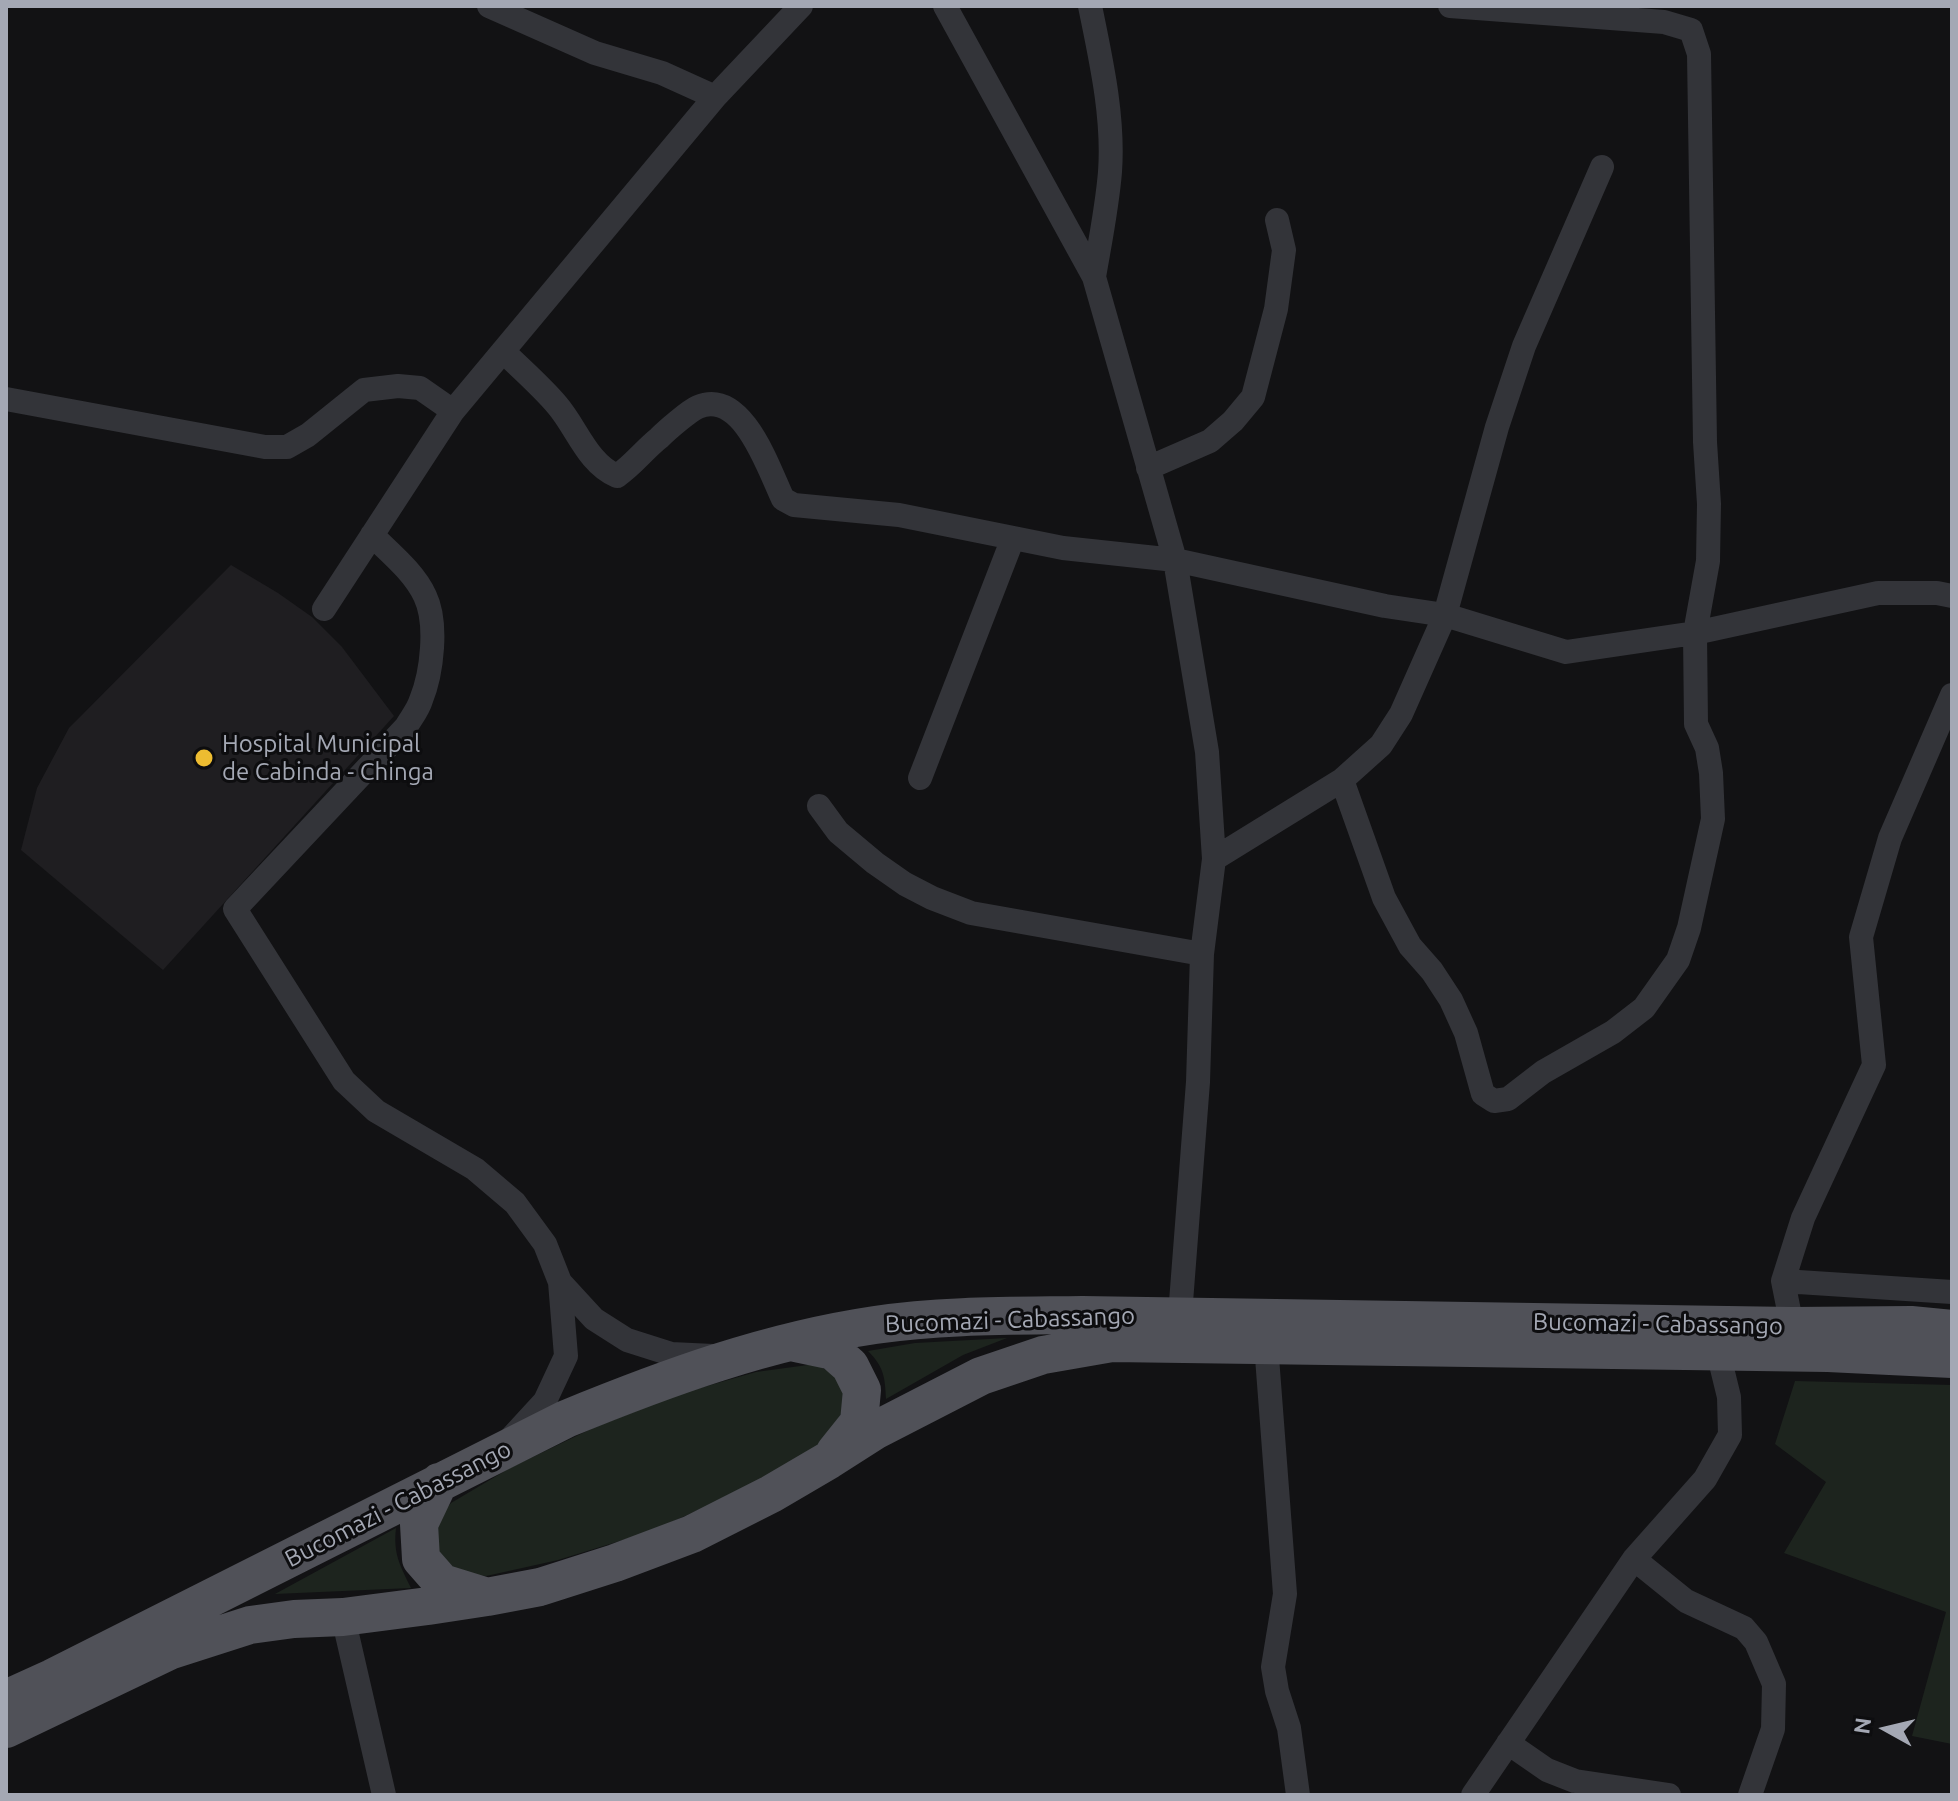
<!DOCTYPE html>
<style>
body{margin:0}
#map{position:relative;width:1958px;height:1801px;overflow:hidden;background:#121214;font-family:Ubuntu,sans-serif}
canvas{display:block}
.frame{position:absolute;inset:0;border:8px solid #a4a8b4;pointer-events:none}
.north{position:absolute;left:1846px;top:1689px;width:80px;height:80px;-webkit-text-stroke:6px #0d0d0f;paint-order:stroke;rotate:278deg;font-size:22px;font-weight:700;line-height:32px;text-align:center;color:#a4a8b4}
.north::after{content:'';display:block;margin:auto;width:28px;height:36px;background:#a4a8b4;clip-path:polygon(50% 0,100% 100%,50% 72%,0 100%)}
</style>
<div id="map">
<canvas width="1958" height="1801"></canvas>
<div class="frame"></div>
<div class="north">N</div>
</div>
<script>
const g = document.querySelector('canvas').getContext('2d');
g.lineJoin = 'round';
function paint(path, color) { g.fillStyle = color; g.fill(path, 'evenodd'); }
function trace(path, color, width, dash) { g.strokeStyle = color; g.lineWidth = width; g.lineCap = dash ? 'butt' : 'round'; g.setLineDash(dash || []); g.stroke(path); }
function label(font, color, halo, rows, align = 'center') {
  g.font = font + ' Ubuntu,sans-serif'; g.lineWidth = 6; g.setLineDash([]); g.textBaseline = 'middle'; g.strokeStyle = halo; g.fillStyle = color; for (const [text, x, y, turn = 0] of rows) {
    g.save(); g.translate(x, y); g.rotate((+turn || 0) * Math.PI / 180); g.textAlign = isNaN(turn) ? turn : align; if (halo) g.strokeText(text, 0, 0); g.fillText(text, 0, 0); g.restore();
  }
}
const built = new Path2D(`
 M231 565 278 593 312 617 342 647 394 716 163 970 21 850 37 788 69 728Z`);
const green = new Path2D(`
 M1007 1338 963 1355 886 1399C885 1377 884 1367 868 1351L915 1343Z
 M815 1364C836 1374 843 1381 849 1403L819 1446 730 1496 649 1532 558 1560 486 1576 464 1574 445 1564 435 1545 436 1521 451 1503 510 1468 593 1428 679 1394 756 1372Z
 M1795 1381 1952 1385V1744L1912 1736 1946 1612 1784 1553 1826 1482 1775 1444Z
 M396 1528C393 1554 400 1565 411 1588L275 1594Z`);
const minor = new Path2D(`
 M489 6 595 53 662 73 715 97
 M945 6 1094 277 1175 560 1207 752 1214 859 1202 954 1198 1082 1180 1315
 M1090 6C1101 60 1114 117 1110 172 1107 208 1100 242 1094 277
 M503 351C521 369 541 386 557 405 577 428 587 463 617 476 633 465 644 450 659 438 667 430 689 411 698 407 743 388 769 470 783 499L794 505 899 515 1063 548 1175 560 1385 606 1445 615 1566 652 1695 633 1878 593H1937L1952 596
 M6 399 265 447H287L308 435 364 390 398 386 420 388 453 411
 M1148 468 1210 441 1233 421 1253 397 1276 309 1284 250 1277 220
 M372 535C390 553 414 572 425 596 438 623 432 673 421 700 418 710 411 718 406 727L235 909 344 1081 376 1111 475 1169 515 1203 545 1244 560 1282
 M324 609 453 411 715 97 801 6
 M920 778 1013 538
 M1342 780 1384 898 1410 946 1432 971 1451 1000 1466 1033 1483 1094 1494 1101 1508 1099 1543 1072 1613 1032 1644 1008 1678 960 1689 928 1713 819 1711 773 1707 748 1696 724 1695 633 1708 561 1709 504 1705 442 1699 54 1691 30 1664 22 1450 6
 M819 806 838 832 875 863 905 884 932 898 971 913 1202 954
 M1214 859 1342 780 1381 745 1401 714 1445 615 1497 427 1524 346 1602 167
 M1783 1281 1952 1292
 M1792 1326 1783 1281 1803 1218 1874 1065 1861 937 1890 838 1952 695
 M1266 1344 1285 1594 1273 1667 1277 1691 1289 1728 1298 1795
 M511 1438 545 1401 566 1356 560 1282 594 1319 627 1340 671 1354 713 1356
 M1634 1559 1686 1601 1744 1628 1756 1642 1774 1684 1773 1729 1750 1795
 M343 1617 384 1795
 M1508 1743 1547 1770 1575 1781 1669 1795
 M1473 1795 1634 1559 1705 1479 1730 1435 1729 1397 1718 1352`);
const primary = new Path2D(`
 M795 1343 833 1351 850 1366 862 1390 859 1422 835 1452
 M439 1482 419 1524 421 1559 442 1583 484 1596
 M6 1699 52 1678 566 1419C666 1378 767 1341 875 1325 943 1315 1013 1316 1082 1315L1792 1326 1911 1325 1952 1329
 M6 1729 169 1651 250 1625 294 1619 343 1617 428 1606 487 1597 540 1587 615 1563 692 1534 771 1494 829 1460 876 1430 981 1376 1043 1355 1112 1343 1828 1353 1952 1359`);
const markers = [
 [204,758,10,"#edbc31"]
];
const poiNames = [
 ["Hospital Municipal",222,744],
 ["de Cabinda - Chinga",222,772]
];
const streetNames = [
 ["Bucomazi - Cabassango",1010,1320,-2],
 ["Bucomazi - Cabassango",1658,1324,1],
 ["Bucomazi - Cabassango",398,1504,-27]
];
paint(built, '#1f1e21');
paint(green, '#1d241e');
trace(minor, '#333439', 24);
trace(primary, '#505158', 38);
for (const [x, y, r, color] of markers) { const dot = new Path2D(); dot.arc(x, y, r, 0, 2 * Math.PI); g.fillStyle = color; g.fill(dot); trace(dot, '#0d0d0f', 3); }
label('24px', '#a4a8b4', '#0d0d0f', poiNames, 'left');
label('24px', '#a4a8b4', '#0d0d0f', streetNames);
</script>
